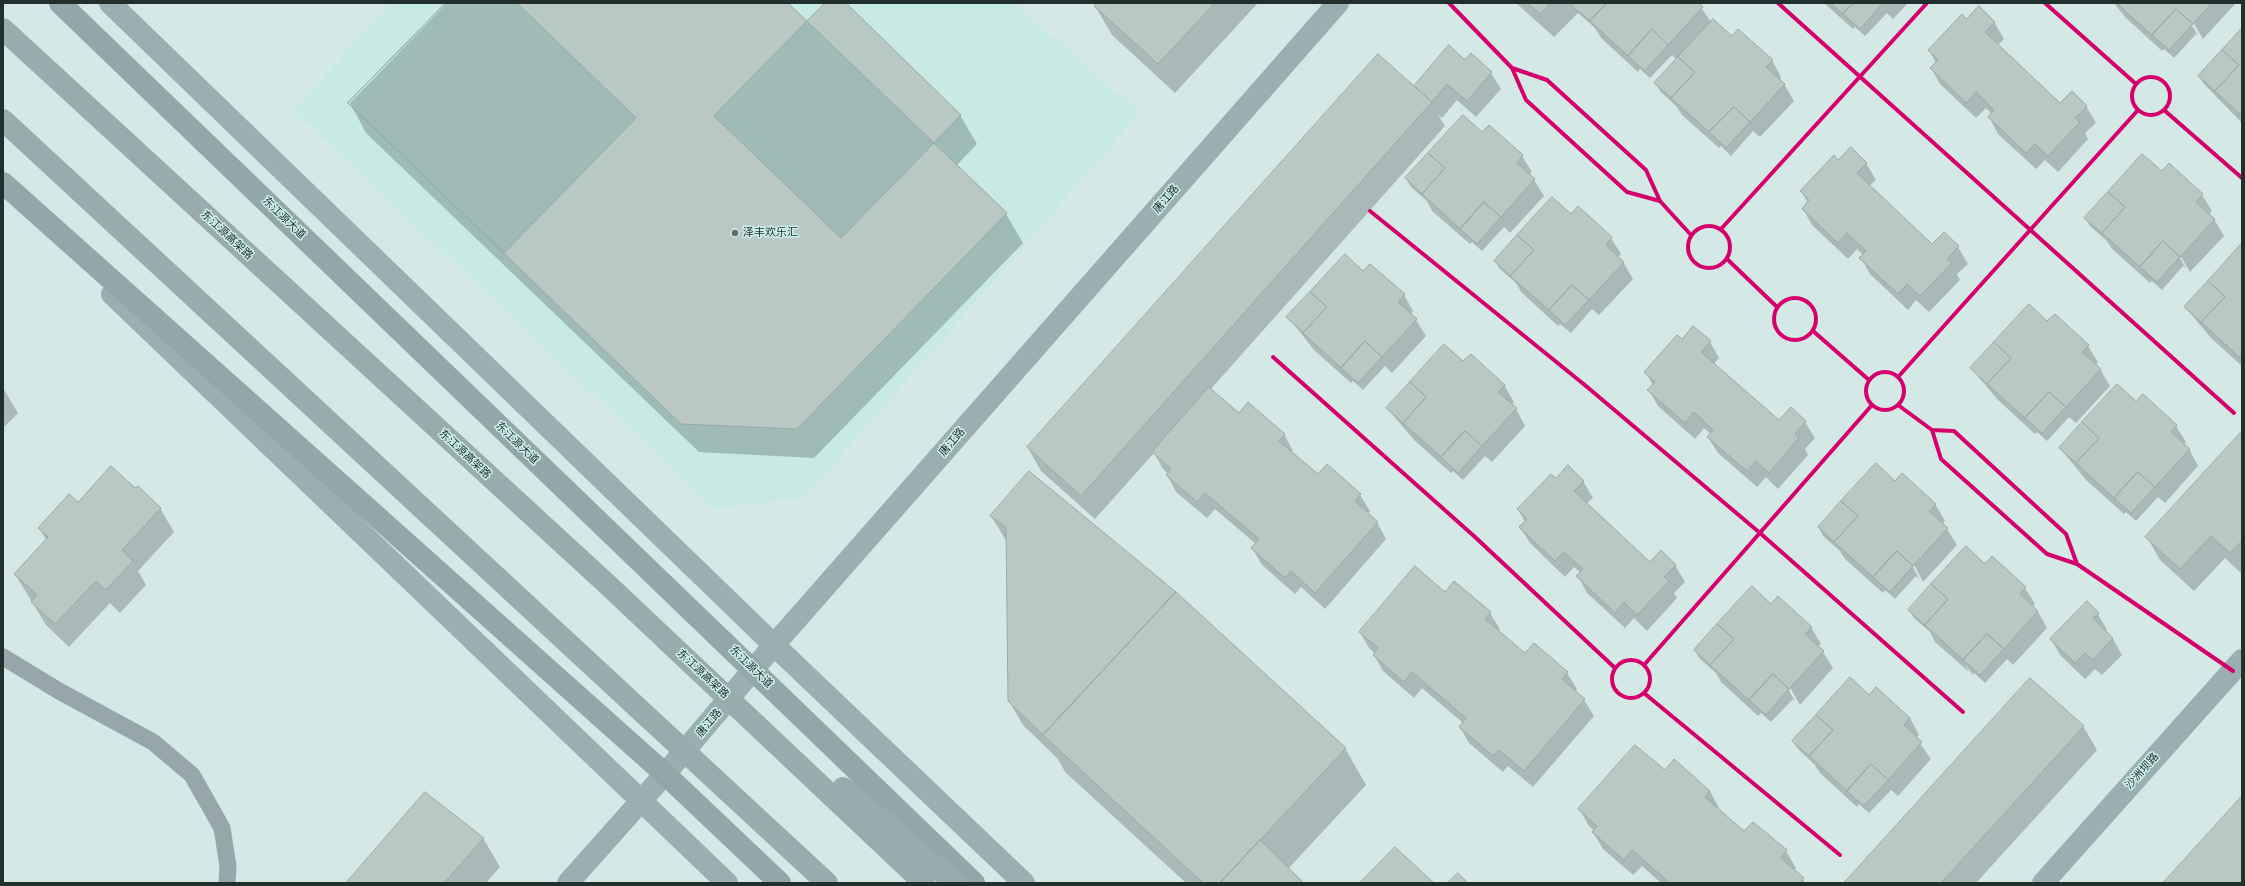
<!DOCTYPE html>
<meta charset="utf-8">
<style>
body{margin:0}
#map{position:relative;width:2245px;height:886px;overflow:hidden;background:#d4e8e5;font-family:Raleway,sans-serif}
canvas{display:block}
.frame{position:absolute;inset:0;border:4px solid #212f2d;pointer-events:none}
</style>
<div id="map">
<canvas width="2245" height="886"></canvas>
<div class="frame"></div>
</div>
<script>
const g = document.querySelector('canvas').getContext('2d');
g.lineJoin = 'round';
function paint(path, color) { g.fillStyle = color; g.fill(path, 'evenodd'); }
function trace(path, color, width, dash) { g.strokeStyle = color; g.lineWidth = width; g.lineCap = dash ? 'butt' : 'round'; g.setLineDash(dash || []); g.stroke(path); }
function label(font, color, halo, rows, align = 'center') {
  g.font = font + ' Raleway,"Noto Sans SC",sans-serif'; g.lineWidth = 3; g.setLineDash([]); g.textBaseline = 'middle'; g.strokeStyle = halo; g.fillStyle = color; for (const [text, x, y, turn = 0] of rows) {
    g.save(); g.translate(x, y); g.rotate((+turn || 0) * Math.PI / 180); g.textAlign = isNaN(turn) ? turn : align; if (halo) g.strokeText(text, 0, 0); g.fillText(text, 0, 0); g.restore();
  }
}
const built = new Path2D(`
 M392 3H1014L1140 113 805 497 715 509 293 110Z`);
const shadow = new Path2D(`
 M447 3H787L807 23 826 3H844L960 115 977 144 956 166 1006 214 1023 243 814 458 699 452 366 133 350 103Z
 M1098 3H1258L1175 93 1112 35 1095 6Z
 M1516 3H1698L1711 22 1732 38 1772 60 1781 77 1779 80 1784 84 1794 101 1760 137 1753 131 1731 156 1721 146 1719 148 1682 115 1677 107 1660 91 1656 83 1677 60 1672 55 1650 78 1640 69 1638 72 1601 38 1595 28 1578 13 1554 37Z
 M1824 3H1908L1893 19 1887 13 1865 36 1855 27 1853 29Z
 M2114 3H2236L2203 39 2191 19 2189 20 2198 36 2196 34 2174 58 2164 49 2162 51 2125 17Z
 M1966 20 1994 22 2004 39 1998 45 2060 104 2086 106 2096 123 2085 133 2088 139 2058 172 2045 160 2036 169 1998 134 1989 117 1992 114 1986 108 1976 118 1940 84 1931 68 1936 63 1929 50Z
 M2242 29V123L2204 84 2199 76Z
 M1471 55 1491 73 1501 89 1476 117 1457 100 1442 118 1438 115 1445 126 1210 390 1239 415 1284 434 1293 451 1291 453 1318 476 1360 495 1370 511 1367 514 1377 522 1386 539 1325 609 1301 587 1295 594 1262 565 1252 548 1256 544 1215 509 1207 518 1176 492 1167 475 1168 474 1163 469 1154 453 1095 519 1041 471 1028 448 1414 87 1465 61Z
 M1482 133 1522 156 1532 172 1529 175 1534 180 1544 196 1510 233 1504 227 1482 251 1472 242 1470 244 1432 211 1427 201 1411 187 1406 178Z
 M1838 161 1866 163 1876 180 1869 186 1932 245 1944 233 1958 247 1968 264 1957 274 1960 280 1929 312 1916 300 1908 310 1870 274 1861 258 1863 255 1857 249 1848 259 1812 225 1803 209 1808 203 1801 191Z
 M2162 173 2202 195 2212 211 2209 214 2214 219 2224 236 2190 272 2178 252 2177 253 2186 269 2183 266 2162 290 2152 281 2150 283 2112 249 2107 241 2090 226 2085 218Z
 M1571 216 1611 238 1621 254 1618 257 1623 262 1633 279 1599 315 1592 309 1571 333 1560 324 1558 326 1521 292 1516 283 1500 269 1495 261Z
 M2242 244V366L2212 339 2185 307Z
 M1404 295 1413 311 1411 314 1416 320 1426 336 1392 373 1385 366 1363 390 1353 381 1351 383 1314 350 1288 317Z
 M2047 323 2088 346 2098 362 2095 365 2100 369 2110 386 2076 423 2069 417 2047 441 2037 432 2035 434 1998 400 1971 368Z
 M1682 340 1710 342 1719 358 1714 364 1779 421 1805 422 1815 438 1805 449 1808 455 1778 489 1766 477 1757 487 1718 453 1708 437 1711 434 1704 428 1695 439 1658 406 1649 390 1653 385 1646 373Z
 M1463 362 1504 385 1514 402 1511 405 1516 409 1525 426 1492 462 1485 456 1463 480 1453 471 1451 473 1414 440 1387 408Z
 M3 388 18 413 3 428Z
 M2136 403 2176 426 2186 442 2183 445 2189 449 2198 466 2165 503 2158 497 2136 521 2126 512 2124 514 2086 480 2060 448Z
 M2242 433V574L2225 558 2194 591 2160 560 2147 537Z
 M1556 479 1583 481 1593 498 1586 504 1650 563 1675 565 1685 582 1674 593 1677 598 1647 631 1634 618 1625 628 1587 593 1578 576 1581 573 1574 567 1565 577 1530 543 1520 527 1525 522 1518 509Z
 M1895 482 1935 504 1945 521 1942 524 1947 529 1957 545 1923 582 1912 561 1910 562 1919 578 1916 576 1895 599 1885 590 1883 593 1845 559 1840 551 1823 536 1819 527Z
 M135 490 160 508 174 532 138 571 146 585 120 613 110 603 69 647 46 625 15 574 47 541 39 528Z
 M991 516 1345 748 1366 785 1288 869 1302 883H1186L1065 772 1058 759 1023 725 1009 701 1007 542Z
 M1985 565 2025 588 2035 604 2032 607 2038 612 2047 628 2013 665 2007 659 1985 683 1974 673 1973 675 1965 664 1969 672 1935 642 1930 632 1914 618 1909 610Z
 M1455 582 1490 613 1500 629 1498 631 1525 655 1567 673 1577 689 1575 691 1584 700 1594 716 1533 787 1508 766 1503 772 1469 743 1460 727 1463 723 1422 688 1414 698 1383 671 1374 655 1375 653 1369 648 1360 632 1445 594Z
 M1771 605 1811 627 1821 644 1818 647 1823 652 1833 668 1800 705 1788 684 1786 685 1795 701 1793 699 1771 722 1761 713 1758 716 1721 682 1716 673 1699 658 1695 650Z
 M2098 614 2107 630 2105 632 2113 639 2122 655 2102 675 2095 669 2085 679 2060 655 2051 639Z
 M1869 696 1910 718 1919 735 1916 738 1931 759 1898 796 1891 790 1869 813 1859 804 1857 807 1820 773 1814 764 1798 749 1793 741Z
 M2083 726 2097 750 1976 883H1845Z
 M1665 772 1710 791 1719 808 1718 810 1745 833 1753 823 1786 851 1796 868 1794 870 1806 883H1661L1642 866 1633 875 1603 849 1593 832 1595 831 1589 826 1579 809Z
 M483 838 500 867 486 883H348Z`);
const building = new Path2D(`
 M446 3H517L636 118 504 253 348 103Z
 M446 3H788L1007 213 797 429 681 424 348 103Z
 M825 3H846L961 115 841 238 714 116Z
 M1097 3H1215L1158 64 1094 6Z
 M1528 3H1551L1540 14Z
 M1575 3H1607L1590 21 1572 6Z
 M1607 3H1699L1703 7 1668 45 1652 29 1628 56 1590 21Z
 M1831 3H1853L1843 14Z
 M1853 3H1883L1860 29 1843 14Z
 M2117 3H2212L2193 24 2176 9 2152 35Z
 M1979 6 1995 22 1985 32 2060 103 2072 91 2087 106 2075 118 2080 122 2048 156 2035 144 2026 153 1988 117 1994 110 1976 92 1966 103 1930 68 1938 60 1928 50 1962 14 1966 19Z
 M2176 9 2193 24 2169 50 2152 35Z
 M1713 19 1732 36 1738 29 1773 60 1766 67 1785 84 1750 122 1734 107 1709 132 1671 98 1695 72 1678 57Z
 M2242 28V116L2215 91 2239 65 2222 50Z
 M1652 29 1668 45 1645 71 1628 56Z
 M1449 45 1465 60 1471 53 1492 72 1467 101 1447 84 1432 102 1414 86Z
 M2222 50 2239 65 2215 91 2198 76Z
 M1378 54 1432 102 1081 496 1027 447Z
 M1678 57 1695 72 1671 98 1654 83Z
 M1734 107 1750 122 1726 148 1709 132Z
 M1463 115 1482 132 1489 125 1523 155 1517 163 1535 179 1501 217 1484 202 1460 229 1422 194 1445 168 1428 153Z
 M1851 147 1867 163 1857 173 1932 244 1944 232 1959 246 1947 259 1952 263 1920 296 1907 284 1898 294 1859 258 1866 251 1847 233 1838 243 1802 209 1809 200 1800 191 1834 155 1838 160Z
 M1428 153 1445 168 1422 194 1405 178Z
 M2142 154 2162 171 2169 163 2203 194 2196 202 2215 219 2180 257 2163 241 2140 267 2102 233 2125 207 2108 192Z
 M2108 192 2125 207 2102 233 2084 218Z
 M1552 197 1571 214 1578 206 1612 237 1606 245 1624 262 1589 300 1572 285 1549 310 1510 276 1534 250 1517 235Z
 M1484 202 1501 217 1477 244 1460 229Z
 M1517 235 1534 250 1510 276 1494 261Z
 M2163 241 2180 257 2157 282 2140 267Z
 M2242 243V354L2239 357 2201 322 2225 297 2208 281Z
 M1345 254 1363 271 1370 264 1405 294 1398 302 1417 319 1382 357 1365 341 1341 368 1303 333 1327 307 1310 292Z
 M2208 281 2225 297 2201 322 2184 307Z
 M1572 285 1589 300 1565 325 1549 310Z
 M1310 292 1327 307 1303 333 1286 317Z
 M2029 304 2047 321 2055 314 2089 345 2082 352 2101 369 2066 407 2049 392 2025 418 1987 384 2011 358 1994 342Z
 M1693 326 1711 341 1701 352 1779 420 1791 407 1806 421 1795 434 1799 438 1769 473 1756 461 1747 471 1707 437 1713 430 1694 412 1685 423 1647 390 1655 382 1644 372 1677 335 1682 339Z
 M1365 341 1382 357 1358 383 1341 368Z
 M1994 342 2011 358 1987 384 1970 368Z
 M1444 344 1463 361 1471 354 1505 385 1498 392 1517 408 1482 446 1465 431 1441 457 1403 423 1426 397 1410 382Z
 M1410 382 1426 397 1403 423 1386 408Z
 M2117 384 2136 401 2143 394 2177 425 2171 432 2190 449 2155 487 2138 472 2114 498 2076 463 2099 438 2082 422Z
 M1209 387 1239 413 1248 402 1285 434 1279 441 1318 474 1327 464 1361 494 1355 501 1378 522 1315 593 1291 571 1285 578 1251 548 1259 539 1205 493 1197 502 1166 475 1171 469 1152 452Z
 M2049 392 2066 407 2042 433 2025 418Z
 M2082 422 2099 438 2076 463 2059 448Z
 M1465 431 1482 446 1458 473 1441 457Z
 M2242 431V541L2230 553 2211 536 2180 569 2145 537Z
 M1876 463 1895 481 1902 473 1936 504 1929 511 1948 528 1913 566 1897 551 1873 577 1834 542 1858 516 1841 501Z
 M1568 465 1584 481 1574 491 1650 562 1661 550 1676 565 1664 577 1669 581 1637 615 1624 602 1615 613 1576 576 1583 569 1564 552 1555 561 1519 527 1527 519 1517 509 1551 474 1556 478Z
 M111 466 135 488 138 486 161 508 122 550 133 561 106 590 96 581 55 624 31 602 37 595 14 574 48 537 38 528 69 494 78 502Z
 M1029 471 1176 592 1043 735 1008 701 1006 527 990 516Z
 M2138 472 2155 487 2131 513 2114 498Z
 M1841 501 1858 516 1834 542 1818 527Z
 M1966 546 1985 564 1992 556 2026 587 2020 594 2038 611 2004 649 1987 634 1963 660 1925 625 1948 599 1931 584Z
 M1897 551 1913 566 1890 592 1873 577Z
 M1415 566 1445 592 1454 581 1491 612 1485 619 1525 653 1534 643 1568 672 1562 679 1585 699 1524 771 1499 750 1493 756 1459 727 1466 718 1412 672 1404 682 1373 655 1378 648 1359 632Z
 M1931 584 1948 599 1925 625 1908 610Z
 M1752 586 1771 604 1778 596 1812 627 1805 634 1824 651 1789 689 1773 674 1749 700 1710 665 1734 639 1717 624Z
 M1176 592 1346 748 1220 883H1203L1043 735Z
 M2087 601 2099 613 2093 618 2113 638 2093 660 2085 653 2075 663 2050 639Z
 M1717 624 1734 639 1710 665 1694 650Z
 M1987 634 2004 649 1980 675 1963 660Z
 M1773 674 1789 689 1766 715 1749 700Z
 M1850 677 1869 695 1876 687 1910 718 1904 725 1922 742 1888 780 1871 764 1847 791 1809 756 1833 730 1816 715Z
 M2030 678 2084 726 1941 883H1844Z
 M1816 715 1833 730 1809 756 1792 741Z
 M1635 745 1665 770 1674 759 1710 791 1705 797 1744 831 1753 822 1787 850 1781 858 1804 878 1800 883H1670L1632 850 1624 860 1592 832 1597 826 1578 809Z
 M1871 764 1888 780 1864 806 1847 791Z
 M425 792 484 838 444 883H346Z
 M2242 796V883H2163Z
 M1260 840 1304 883H1220Z
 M1395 847 1434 883H1360Z
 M1458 873 1468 883H1448Z`);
const lane = new Path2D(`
 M3 657 59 691 153 742 192 775 222 828 228 866 227 883`);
const secondary = new Path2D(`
 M110 3 774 645 1024 883
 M112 294 727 883
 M568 883 665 774 774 645 1338 3
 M2043 883 2242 660`);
const primary = new Path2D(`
 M60 3 974 883
 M3 183 665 774 780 883`);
const highway = new Path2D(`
 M3 29 609 586 924 883
 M3 120 827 883
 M843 788 955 883`);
const cycleway = new Path2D(`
 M1449 3 1512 68 1526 100 1627 192 1660 201
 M1778 3 2234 413
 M2045 3 2136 84
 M1512 68 1547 80 1646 170 1660 201 1691 235
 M2132 96a19 19 0 1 1 38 0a19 19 0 1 1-38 0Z
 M2164 110 2242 178
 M1370 211 1586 386 1760 533 1963 712
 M1688 247a21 21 0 1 1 42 0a21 21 0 1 1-42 0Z
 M1721 229 1927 3
 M1727 259 1777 307
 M1774 319a21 21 0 1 1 42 0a21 21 0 1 1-42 0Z
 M1813 331 1869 380
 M1273 357 1475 537 1615 668
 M1866 391a19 19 0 1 1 38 0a19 19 0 1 1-38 0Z
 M1898 377 2138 110
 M1898 405 1932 430 1954 431 2066 534 2077 564 2233 671
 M1932 430 1941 459 2047 554 2077 564
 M1612 679a19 19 0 1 1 38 0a19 19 0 1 1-38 0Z
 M1644 665 1872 405
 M1644 693 1840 855`);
const markers = [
 [735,233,4,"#60706d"]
];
const streetNames = [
 ["唐江路",1166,199,-49],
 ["东江源大道",284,218,44],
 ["东江源高架路",227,235,43],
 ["唐江路",952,442,-49],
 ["东江源大道",517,443,44],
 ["东江源高架路",465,454,43],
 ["东江源大道",751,667,44],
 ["东江源高架路",703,674,43],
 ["唐江路",709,723,-49],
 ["沙洲坝路",2142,771,-48]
];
const poiNames = [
 ["泽丰欢乐汇",743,233]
];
paint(built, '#c7eae5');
paint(shadow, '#0003');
paint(building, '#bac8c3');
trace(building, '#9ba9a5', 1);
trace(lane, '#95a7ab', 17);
trace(secondary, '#99afb2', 22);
trace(primary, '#92a7aa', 22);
trace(highway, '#98acae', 22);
trace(cycleway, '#d6006c', 4);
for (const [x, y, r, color] of markers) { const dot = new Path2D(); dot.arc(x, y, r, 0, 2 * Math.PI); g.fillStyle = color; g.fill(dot); trace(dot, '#ccf0eb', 1.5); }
label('11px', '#212f2d', '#ccf0eb', streetNames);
label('11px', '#212f2d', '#ccf0eb', poiNames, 'left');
</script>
